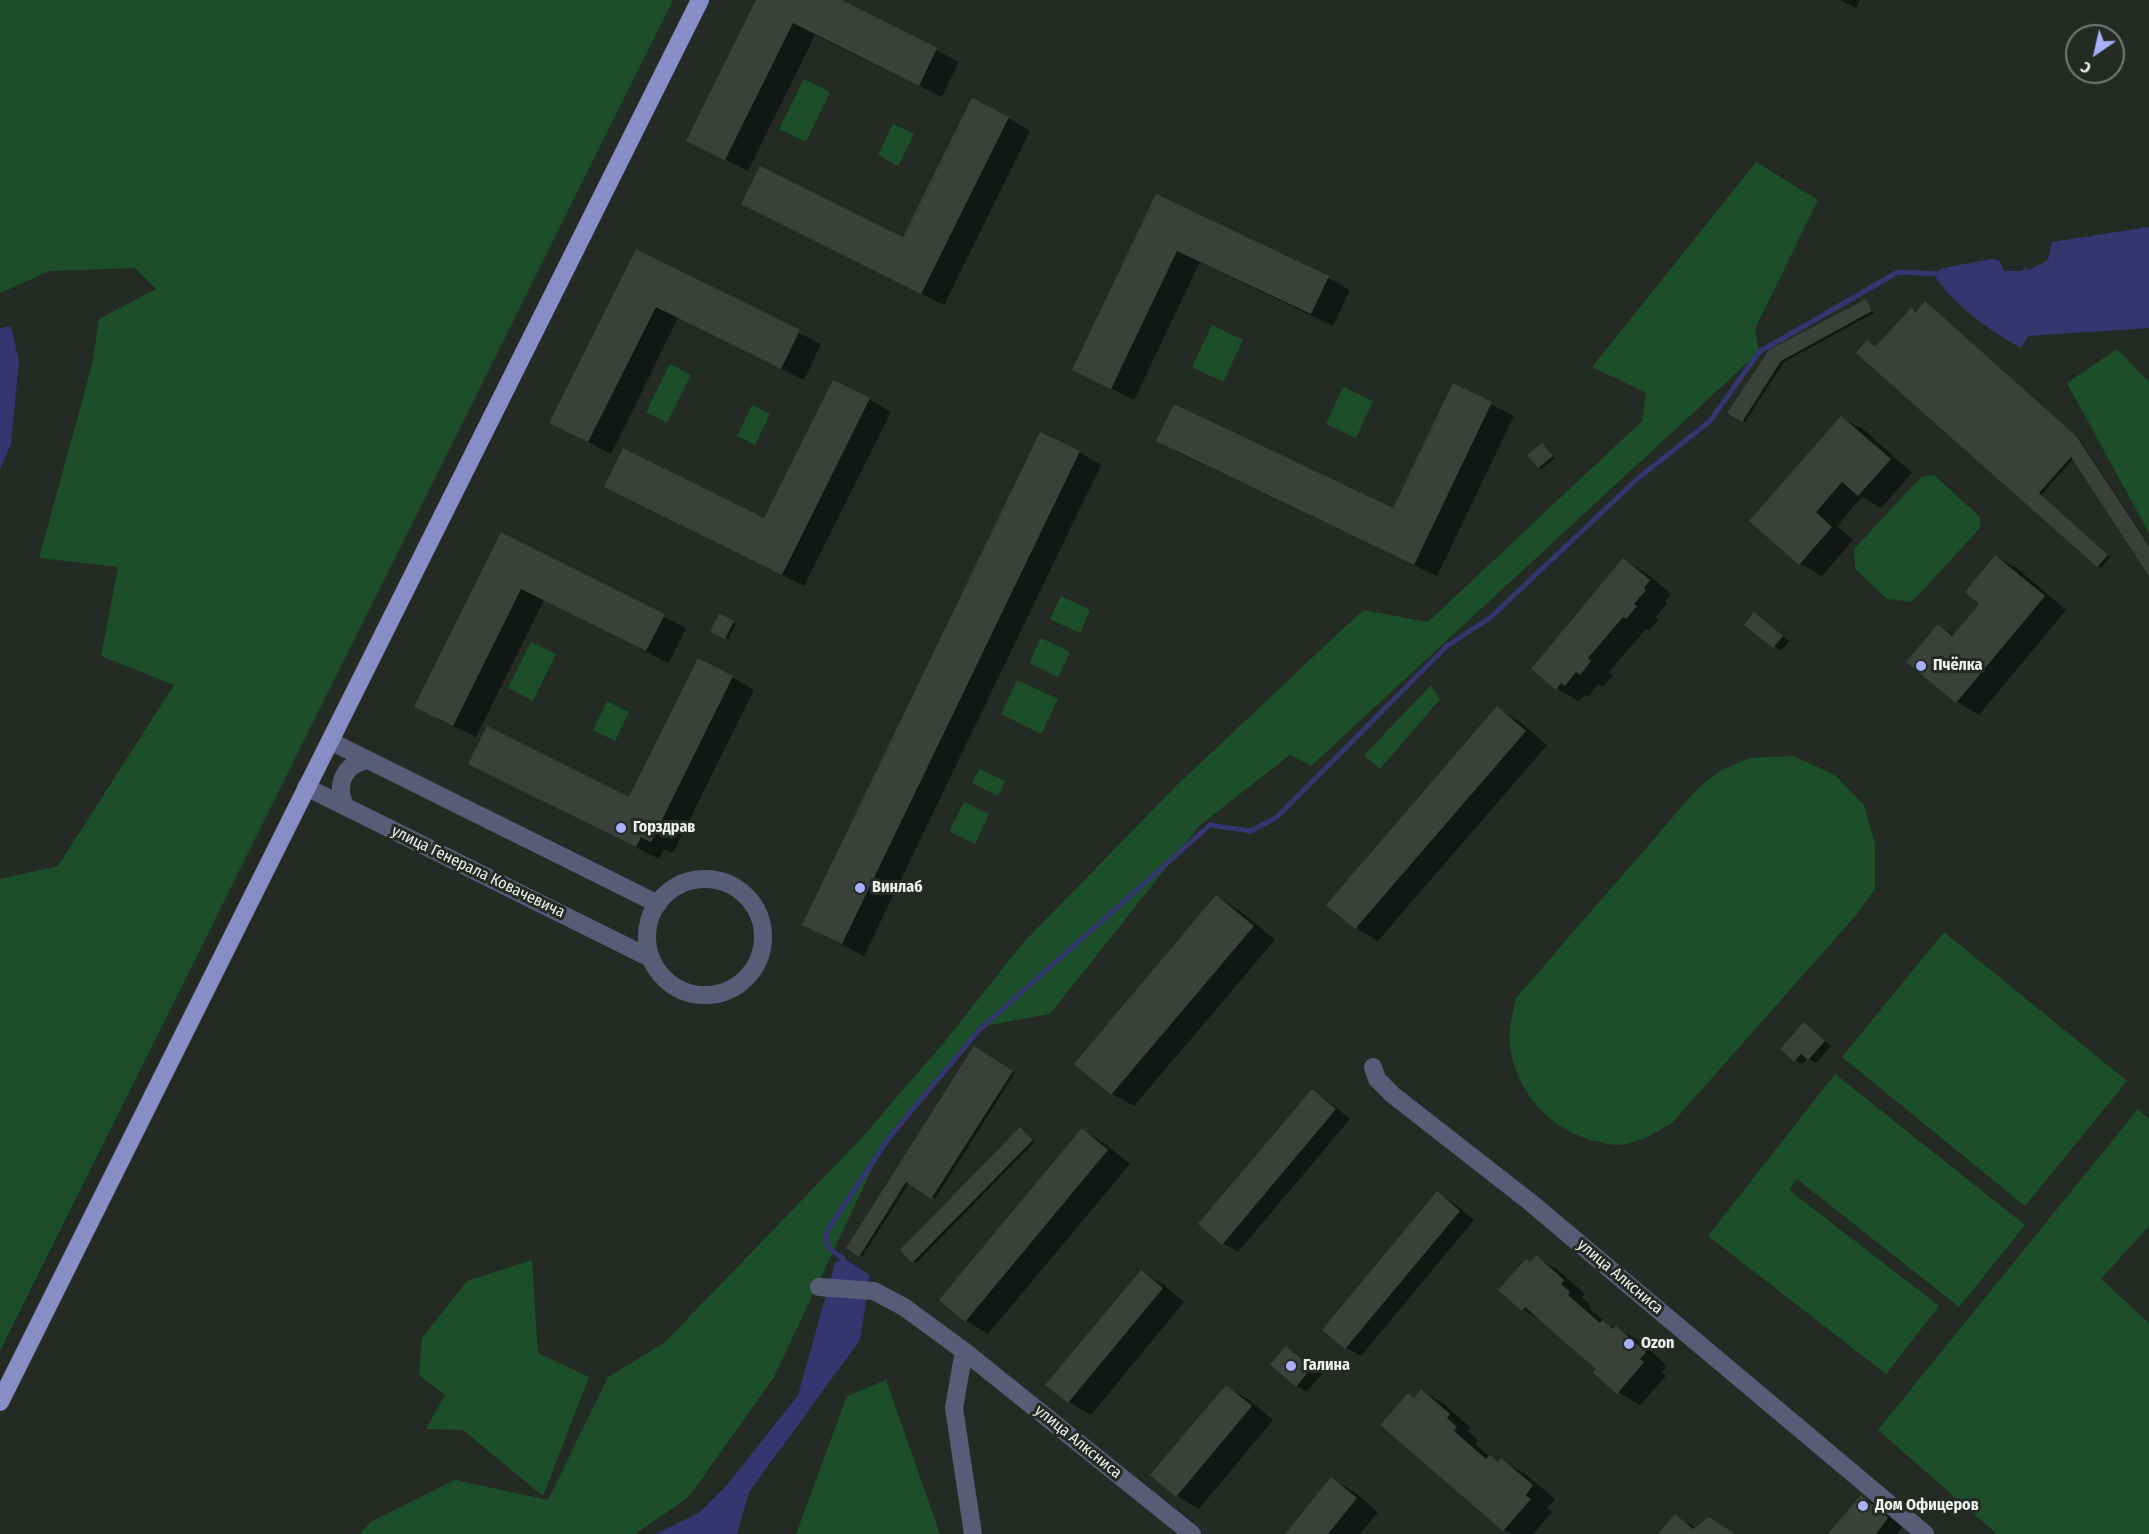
<!DOCTYPE html>
<meta charset="utf-8">
<style>
body{margin:0}
#map{position:relative;width:2149px;height:1534px;overflow:hidden;background:#242b25;font-family:"Fira Sans Condensed",sans-serif}
canvas{display:block}
.north{position:absolute;left:2065px;top:24px;width:60px;height:60px;box-sizing:border-box;background:#242b25;border:2px solid #757b75;border-radius:50%;rotate:214deg;font-size:16px;font-weight:700;line-height:24px;text-align:center;color:#eef2ee}
.north::after{content:'';display:block;margin:auto;width:21px;height:27px;background:#a8b0fc;clip-path:polygon(50% 0,100% 100%,50% 72%,0 100%)}
</style>
<div id="map">
<canvas width="2149" height="1534"></canvas>
<div class="north">С</div>
</div>
<script>
const g = document.querySelector('canvas').getContext('2d');
g.lineJoin = 'round';
function paint(path, color) { g.fillStyle = color; g.fill(path, 'evenodd'); }
function trace(path, color, width, dash) { g.strokeStyle = color; g.lineWidth = width; g.lineCap = dash ? 'butt' : 'round'; g.setLineDash(dash || []); g.stroke(path); }
function label(font, color, halo, rows, align = 'center') {
  g.font = font + ' "Fira Sans Condensed",sans-serif'; g.lineWidth = 6; g.setLineDash([]); g.textBaseline = 'middle'; g.strokeStyle = halo; g.fillStyle = color; for (const [text, x, y, turn = 0] of rows) {
    g.save(); g.translate(x, y); g.rotate((+turn || 0) * Math.PI / 180); g.textAlign = isNaN(turn) ? turn : align; if (halo) g.strokeText(text, 0, 0); g.fillText(text, 0, 0); g.restore();
  }
}
const green = new Path2D(`
 M0 0H673L0 1351V879L58 866 174 685 101 656 118 567 39 558 92 365 99 319 156 289 135 268 50 271 0 293Z
 M804 79 830 92 806 142 779 129Z
 M893 124 914 134 898 166 878 155Z
 M1756 162 1818 200 1755 329 1759 352 1311 766 1290 755 1200 825 1050 1014 984 1026 887 1137 774 1377 689 1497 635 1534H360L371 1522 455 1480 548 1500 608 1377 664 1343 858 1142 942 1045 1023 943 1176 786 1363 610 1428 622 1642 421 1646 393 1592 367Z
 M1212 325 1243 340 1223 382 1192 367Z
 M2117 349 2149 382V533L2067 383Z
 M670 364 691 375 667 423 646 412Z
 M1343 387 1373 401 1356 438 1326 424Z
 M752 405 770 414 755 445 737 436Z
 M1934 475 1980 517V528L1912 602 1887 599 1855 569 1854 549 1921 477Z
 M1061 596 1090 610 1080 633 1050 619Z
 M1041 638 1070 652 1058 677 1029 663Z
 M531 642 556 654 533 701 508 688Z
 M1017 680 1058 699 1041 734 1001 714Z
 M1431 685 1440 699 1380 769 1364 755Z
 M607 701 629 712 615 741 593 730Z
 M1793 756 1835 775 1864 805 1875 844V889L1857 914 1673 1122C1656 1133 1639 1143 1618 1145 1612 1145 1606 1143 1600 1142 1555 1134 1520 1097 1511 1053 1507 1035 1512 1015 1516 998L1699 787 1722 770 1749 758Z
 M979 769 1005 781 998 796 972 783Z
 M964 802 989 814 975 844 949 831Z
 M1944 932 2127 1081 2025 1206 1842 1057Z
 M1835 1074 2025 1225 1959 1307 1797 1179 1789 1190 1939 1306 1886 1374 1708 1236Z
 M2138 1109 2149 1119V1226L2101 1279 2149 1323V1534H1997L1878 1430Z
 M532 1260 538 1353 589 1377 543 1496 463 1430 426 1429 445 1395 419 1375 422 1338 467 1281Z
 M886 1380 940 1534H796L847 1396Z`);
const water = new Path2D(`
 M2149 227V328L2028 336 2021 348C1992 332 1950 303 1934 274L1943 268 1991 259 1999 260 2004 271H2022L2025 267 2029 270 2048 260 2052 242Z
 M11 326 19 361 11 444 0 469V328Z
 M843 1258 870 1275 860 1340 749 1492 737 1534H655L699 1513 727 1485 798 1395 835 1263Z`);
const shadow = new Path2D(`
 M758 0H837L959 62 942 97 815 35 748 171 688 140Z
 M1840 0H1860L1856 8Z
 M1008 118 1030 131 944 305 743 204 904 239Z
 M1157 196 1328 278 1350 290 1333 326 1200 262 1134 400 1074 369Z
 M637 251 821 344 804 380 678 318 611 454 551 423Z
 M1866 301 1874 313 1784 362 1745 422 1729 412 1771 352Z
 M1928 305 2080 440 2149 545V574L2073 459 2041 495 2110 557 2101 568 1858 353 1876 348 1912 309 1916 313Z
 M1454 385 1514 416 1437 576 1180 453 1158 440 1394 510Z
 M869 399 891 412 804 586 628 499 765 520Z
 M1842 418 1864 430 1912 473 1881 508 1862 497 1858 501 1837 526 1853 540 1822 576 1799 563Z
 M1545 446 1555 458 1542 469 1539 467Z
 M1079 452 1101 465 864 956 804 925Z
 M502 534 686 628 669 663 544 600 476 737 438 719Z
 M1996 557 2018 569 2066 610 1979 715 1957 702 1908 661 1938 626 1955 635 1982 604Z
 M1624 560 1646 573 1671 594 1665 602 1667 603 1656 617 1658 620 1649 631 1646 629 1609 672 1613 675 1603 687 1598 684 1588 697 1584 695 1579 701 1557 689Z
 M720 615 736 624 728 639 712 631Z
 M1761 618 1789 641 1781 651 1746 624Z
 M732 677 754 690 673 853 664 849 659 859 470 763 630 799Z
 M1497 708 1519 721 1547 745 1378 941 1356 928Z
 M1217 897 1239 910 1275 940 1134 1106 1112 1094 1076 1064Z
 M1804 1024 1831 1046 1816 1063 1808 1058 1802 1064 1795 1060Z
 M975 1048 1015 1073 935 1199 909 1183 862 1257 848 1248Z
 M1312 1091 1327 1100 1350 1119 1238 1252 1223 1243Z
 M1082 1130 1104 1143 1130 1164 988 1334 966 1321 941 1300Z
 M1024 1131 1035 1142 916 1263 913 1261Z
 M1437 1193 1452 1202 1474 1220 1361 1356 1346 1348Z
 M1536 1257 1558 1270 1585 1294 1582 1297 1591 1306 1589 1308 1608 1325 1639 1340 1667 1366 1662 1372 1666 1376 1640 1405 1618 1392 1598 1369 1545 1322 1523 1310 1501 1290Z
 M1141 1272 1163 1284 1184 1302 1091 1415 1069 1402Z
 M1287 1347 1297 1354 1322 1374 1307 1392 1296 1386Z
 M1226 1387 1248 1399 1273 1420 1199 1509 1177 1496 1153 1475Z
 M1422 1391 1444 1404 1471 1428 1468 1431 1478 1440 1475 1444 1490 1457 1500 1462 1502 1460 1524 1473 1555 1499 1547 1508 1552 1512 1533 1534H1511L1504 1530 1408 1395 1415 1399Z
 M1332 1479 1354 1492 1378 1512 1360 1534H1287Z
 M1861 1496 1876 1505 1902 1527 1897 1534H1830Z
 M1675 1516 1696 1528 1733 1534H1660Z`);
const stream = new Path2D(`
 M844 1265 843 1258C828 1248 823 1247 828 1229L888 1139 979 1030 1210 825 1251 831 1277 817 1447 646 1491 617 1636 480 1710 421 1759 352 1898 272 1940 274`);
const building = new Path2D(`
 M756 0H841L937 48 919 86 793 23 725 160 686 141Z
 M972 98 1009 117 921 294 741 204 760 166 903 237Z
 M1156 194 1329 276 1311 314 1177 251 1111 389 1072 370Z
 M636 249 800 330 781 369 656 307 588 442 549 423Z
 M1866 299 1872 311 1781 361 1742 422 1727 413 1769 350Z
 M1925 301 2077 437 2149 546V576L2071 457 2039 493 2108 555 2097 567 1856 353 1867 340 1875 347 1912 307 1915 313Z
 M833 380 870 398 782 575 604 487 623 448 764 518Z
 M1453 383 1492 402 1414 565 1156 441 1174 404 1393 508Z
 M1841 416 1891 459 1858 496 1842 482 1836 489 1816 512 1832 527 1799 565 1749 521Z
 M1040 432 1080 451 842 944 802 925Z
 M1542 443 1553 456 1538 468 1527 455Z
 M501 532 665 614 646 651 521 589 453 726 414 707Z
 M1995 555 2045 596 1956 703 1906 662 1938 624 1952 636 1967 619 1979 604 1965 592Z
 M1623 558 1650 580 1644 588 1646 590 1634 604 1637 606 1626 619 1623 617 1588 658 1591 661 1580 675 1576 672 1565 686 1561 683 1556 690 1531 669Z
 M1754 612 1783 636 1773 648 1744 625Z
 M719 613 734 621 725 639 710 632Z
 M698 658 733 676 651 842 641 837 636 847 468 764 487 726 629 797Z
 M1497 706 1526 731 1355 929 1326 905Z
 M1216 895 1254 926 1111 1095 1074 1064Z
 M1804 1022 1825 1041 1808 1060 1801 1054 1794 1062 1780 1049Z
 M974 1046 1013 1071 931 1199 906 1182 859 1257 846 1248Z
 M1312 1089 1336 1109 1222 1245 1198 1224Z
 M1020 1127 1033 1140 912 1263 900 1250Z
 M1082 1128 1108 1150 965 1322 939 1300Z
 M1437 1191 1460 1211 1345 1349 1322 1330Z
 M1536 1255 1564 1280 1561 1284 1570 1292 1568 1295 1600 1323 1602 1320 1613 1329 1616 1326 1646 1352 1640 1359 1644 1362 1617 1394 1593 1373 1596 1369 1568 1345 1525 1307 1522 1311 1498 1290 1526 1259 1530 1262Z
 M1141 1270 1163 1288 1068 1403 1045 1385Z
 M1286 1346 1312 1367 1296 1387 1270 1365Z
 M1226 1385 1252 1406 1176 1497 1150 1475Z
 M1421 1389 1450 1414 1447 1418 1457 1427 1454 1431 1486 1459 1490 1455 1498 1462 1501 1458 1533 1485 1526 1495 1531 1499 1503 1531 1380 1425 1408 1393 1414 1398Z
 M1331 1477 1357 1498 1328 1534H1285Z
 M1861 1495 1888 1518 1876 1534H1828Z
 M1675 1514 1693 1529 1709 1517 1735 1534H1658Z`);
const minor = new Path2D(`
 M330 741 658 904
 M306 787 650 958
 M345 806C335 784 344 764 368 760
 M647 937a58 58 0 1 1 116 0a58 58 0 1 1-116 0Z
 M1373 1067 1377 1079 1393 1095 1530 1202 1925 1534
 M819 1287 874 1291 904 1307 964 1351 1192 1534
 M964 1351 954 1408 973 1534`);
const major = new Path2D(`
 M0 1402 700 0`);
const markers = [
 [1921,666,6,"#a8b0fc"],
 [621,828,6,"#a8b0fc"],
 [860,888,6,"#a8b0fc"],
 [1629,1344,6,"#a8b0fc"],
 [1291,1366,6,"#a8b0fc"],
 [1863,1506,6,"#a8b0fc"]
];
const poiNames = [
 ["Пчёлка",1933,666],
 ["Горздрав",633,828],
 ["Винлаб",872,888],
 ["Ozon",1641,1344],
 ["Галина",1303,1366],
 ["Дом Офицеров",1875,1506]
];
const streetNames = [
 ["улица Генерала Ковачевича",478,872,26],
 ["улица Алксниса",1620,1277,40],
 ["улица Алксниса",1078,1442,39]
];
paint(green, '#1c4e29');
paint(water, '#34366f');
paint(shadow, '#0007');
trace(stream, '#34366f', 5);
paint(building, '#3a413b');
trace(minor, '#595c77', 18);
trace(major, '#888ec5', 18);
for (const [x, y, r, color] of markers) { const dot = new Path2D(); dot.arc(x, y, r, 0, 2 * Math.PI); g.fillStyle = color; g.fill(dot); trace(dot, '#242b25', 2); }
label('bold 16px', '#eef2ee', '#242b25', poiNames, 'left');
label('16px', '#eef2ee', '#242b25', streetNames);
</script>
